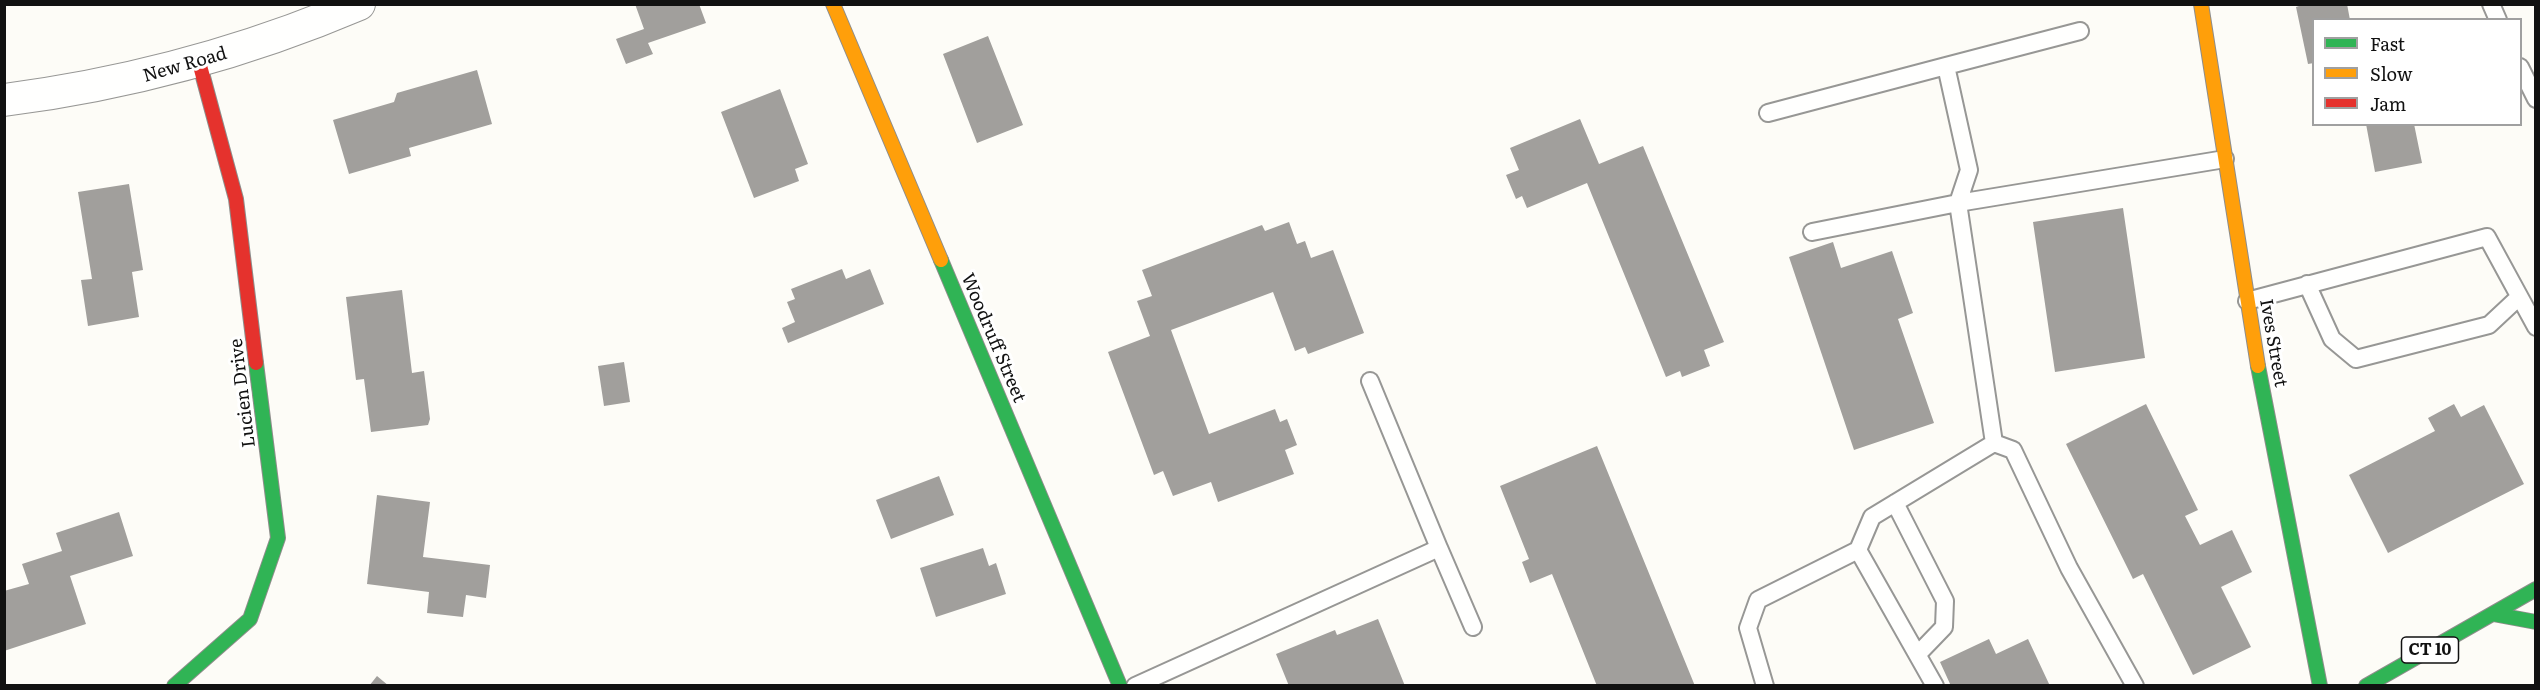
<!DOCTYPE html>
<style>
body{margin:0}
#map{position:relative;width:2540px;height:690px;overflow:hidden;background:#fdfcf7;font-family:Literata,serif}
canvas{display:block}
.frame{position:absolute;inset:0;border:6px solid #111;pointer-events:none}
.legend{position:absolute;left:2312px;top:18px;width:210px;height:108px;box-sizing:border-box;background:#fff;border:2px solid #a0a0a0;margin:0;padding:8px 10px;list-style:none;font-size:18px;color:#111}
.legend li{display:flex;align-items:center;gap:12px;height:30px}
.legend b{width:30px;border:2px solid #a0a0a0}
</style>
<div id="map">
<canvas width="2540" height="690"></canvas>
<div class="frame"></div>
<ul class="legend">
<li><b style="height:8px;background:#30b455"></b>Fast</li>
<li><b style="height:8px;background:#ff9f0a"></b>Slow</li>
<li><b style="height:8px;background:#e5322d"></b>Jam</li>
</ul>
</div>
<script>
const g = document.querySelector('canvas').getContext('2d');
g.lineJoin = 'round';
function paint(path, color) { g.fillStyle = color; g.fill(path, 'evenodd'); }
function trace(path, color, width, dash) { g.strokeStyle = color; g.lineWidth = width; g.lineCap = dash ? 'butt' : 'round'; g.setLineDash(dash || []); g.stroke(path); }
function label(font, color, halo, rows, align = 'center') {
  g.font = font + ' Literata,serif'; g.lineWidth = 6; g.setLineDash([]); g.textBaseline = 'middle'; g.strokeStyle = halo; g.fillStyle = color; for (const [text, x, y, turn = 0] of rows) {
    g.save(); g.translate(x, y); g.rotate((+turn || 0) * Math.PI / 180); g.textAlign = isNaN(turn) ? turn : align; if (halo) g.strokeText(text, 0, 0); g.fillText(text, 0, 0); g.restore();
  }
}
const building = new Path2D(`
 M635 4H699L706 23 648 43 653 54 626 64 616 39 644 29Z
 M2305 4H2347L2350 20H2314V63L2308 64 2296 7Z
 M988 36 1023 125 977 143 943 54Z
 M477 70 492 124 409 148 411 156 349 174 333 120 394 102 397 93Z
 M780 89 808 164 795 169 799 181 754 198 721 112Z
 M1580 119 1599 164 1643 146 1724 342 1704 350 1710 366 1682 377 1680 371 1666 377 1587 183 1527 208 1522 196 1516 199 1506 175 1519 170 1510 148Z
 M2366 124H2414L2422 163 2375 172Z
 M129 184 143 270 132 272 139 317 88 326 81 280 92 279 78 192Z
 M2123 208 2145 358 2055 372 2033 222Z
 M1289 222 1297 244 1305 241 1311 258 1333 250 1364 333 1308 354 1305 347 1295 351 1273 292 1171 330 1209 434 1275 409 1280 422 1287 419 1297 445 1285 450 1294 474 1218 502 1211 482 1173 496 1163 471 1154 475 1108 352 1150 336 1137 301 1152 296 1142 270 1262 225 1265 231Z
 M1833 242 1841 268 1892 251 1913 313 1898 319 1934 423 1854 450 1789 257Z
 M842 269 846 279 870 269 884 304 788 343 782 328 795 322 787 302 795 299 791 289Z
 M402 290 412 373 424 371 430 419 428 425 371 432 364 379 356 380 346 297Z
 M624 362 630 402 604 406 598 366Z
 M2146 404 2198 510 2185 516 2200 545 2232 530 2252 572 2221 587 2251 647 2193 675 2143 574 2133 579 2066 444Z
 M2454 404 2461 417 2484 405 2524 484 2388 553 2349 475 2435 431 2428 418Z
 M1597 446 1695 686H1597L1552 574 1530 583 1522 562 1529 559 1500 486Z
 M939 476 954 515 891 539 876 500Z
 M377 495 430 502 423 557 490 565 486 598 466 595 463 617 427 613 429 592 367 584Z
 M119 512 133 556 70 576 86 624 4 651V591L29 584 22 564 62 551 56 533Z
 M983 548 989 566 996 563 1006 594 936 617 920 568Z
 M1378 619 1405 686H1289L1276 654 1335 630 1337 635Z
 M1989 639 1996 654 2028 639 2050 686H1951L1940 662Z
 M377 676 389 686H369Z`);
const lane = new Path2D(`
 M2491 4 2498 20
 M1946 66 2080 31
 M2520 67 2536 99
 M1768 113 1946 66 1969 170 1958 203 1994 443
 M1812 232 1958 203 2225 159
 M2307 284 2332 339 2356 359 2489 325 2519 297
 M2247 301 2487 237 2536 327
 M1895 503 1945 601 1944 627 1918 654
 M1439 548 1473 627
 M1135 686 1439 548 1370 381
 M1765 686 1748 628 1758 600 1858 550
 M1935 686 1858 550 1872 517 1994 443 2013 450 2069 568 2135 686`);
const street = new Path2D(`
 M4 100C128 84 244 53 359 4`);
const fast = new Path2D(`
 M941 260 1120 686
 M2258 366 2320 686
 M2493 614 2536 622
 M174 686 250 619 278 538 256 363
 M2366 686 2536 589`);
const slow = new Path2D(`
 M833 4 941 260
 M2201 4 2258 366`);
const jam = new Path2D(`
 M199 62 236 199 256 363`);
const shields = [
 [2430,650,57]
];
const shieldNames = [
 ["CT 10",2430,650]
];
const streetNames = [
 ["New Road",185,65,-16],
 ["Woodruff Street",993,338,67],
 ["Ives Street",2273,343,80],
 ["Lucien Drive",243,393,-97]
];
paint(building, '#a19f9c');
trace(lane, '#979795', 20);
trace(street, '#979795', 34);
trace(fast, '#8e8d8b', 16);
trace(slow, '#8e8d8b', 16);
trace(jam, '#8e8d8b', 16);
trace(lane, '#fffffe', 16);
trace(street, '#fffffe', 32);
trace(fast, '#30b455', 14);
trace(slow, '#ff9f0a', 14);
trace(jam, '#e5322d', 14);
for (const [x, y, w] of shields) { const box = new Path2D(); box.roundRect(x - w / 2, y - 13, w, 26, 4.5); g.fillStyle = '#fff'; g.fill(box); trace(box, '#111', 1.5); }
label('bold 16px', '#111', null, shieldNames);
label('18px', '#111', '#fff', streetNames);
</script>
